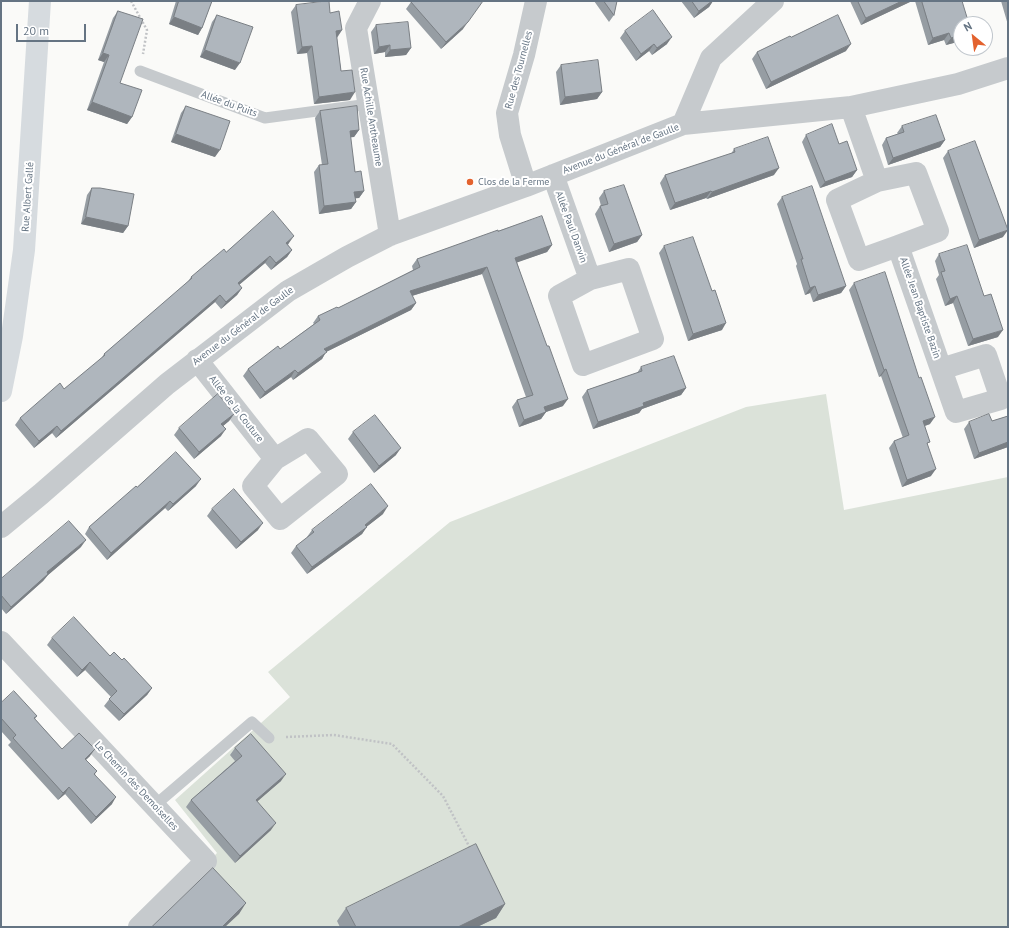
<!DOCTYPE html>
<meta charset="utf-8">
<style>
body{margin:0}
#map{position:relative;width:1009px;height:928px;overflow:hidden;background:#fafaf8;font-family:"PT Sans",sans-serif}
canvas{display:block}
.frame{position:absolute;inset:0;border:2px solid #657483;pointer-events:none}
.north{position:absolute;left:953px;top:16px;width:40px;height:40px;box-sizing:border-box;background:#fff;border:1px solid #c1c7cd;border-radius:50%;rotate:331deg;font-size:11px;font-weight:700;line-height:16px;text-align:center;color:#657483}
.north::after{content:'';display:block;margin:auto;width:14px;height:18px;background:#e3622e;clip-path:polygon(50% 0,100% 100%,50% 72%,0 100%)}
.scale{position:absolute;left:16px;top:24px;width:70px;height:18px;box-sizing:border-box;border:2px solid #657483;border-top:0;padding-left:5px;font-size:12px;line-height:14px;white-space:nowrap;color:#657483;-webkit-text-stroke:3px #fff;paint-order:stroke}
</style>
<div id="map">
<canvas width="1009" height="928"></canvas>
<div class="frame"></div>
<div class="north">N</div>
<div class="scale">20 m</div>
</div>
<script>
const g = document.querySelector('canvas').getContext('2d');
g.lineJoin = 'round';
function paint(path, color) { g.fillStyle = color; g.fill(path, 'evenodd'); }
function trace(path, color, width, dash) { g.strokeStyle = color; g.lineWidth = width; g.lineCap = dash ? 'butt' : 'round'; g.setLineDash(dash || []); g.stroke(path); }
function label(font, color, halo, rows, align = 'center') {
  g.font = font + ' "PT Sans",sans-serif'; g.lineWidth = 4; g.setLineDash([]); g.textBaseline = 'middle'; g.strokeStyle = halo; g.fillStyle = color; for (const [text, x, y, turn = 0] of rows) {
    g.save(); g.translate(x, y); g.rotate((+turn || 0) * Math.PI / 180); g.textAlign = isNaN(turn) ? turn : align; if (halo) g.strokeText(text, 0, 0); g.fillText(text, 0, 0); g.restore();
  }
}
const green = new Path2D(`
 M826 394 844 510 1008 477V927H144L217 853 175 800 290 697 268 672 450 522 746 407Z`);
const path = new Path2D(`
 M131 1 147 30 143 54
 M286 737 334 735 392 744 443 796 471 850`);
const lane = new Path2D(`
 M140 71 265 118 369 104
 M154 806 252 722 269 738`);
const street = new Path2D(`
 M370 1 356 28 390 235
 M851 107 877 181 837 200 859 260 898 246 956 412 1001 399 986 355 941 369
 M683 124 711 58 773 1
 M553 175 590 279 559 296 583 365 653 339 629 269 590 279
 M877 181 916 173 938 231 898 246
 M526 186 510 135 507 113 524 55 536 1
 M197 360 275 459 253 486 280 519 337 474 308 439 275 459
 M1 527 41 494 167 384 288 291 347 257 390 235 526 186 683 124 851 107 958 84 1008 68
 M1 642 206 861 139 927`);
const secondary = new Path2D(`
 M1 391 12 336 24 250 40 1`);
const wall = new Path2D(`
 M176 1H212L202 28 198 35 169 24Z
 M594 1H617L614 15 609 22Z
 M681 1H713L709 7 694 18Z
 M850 1H912L861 25Z
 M915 1H962L961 41 946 45 944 40 928 45Z
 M1001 1H1008V25Z
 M411 2 463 29 441 49 406 9Z
 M296 5 330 13 342 30 337 38 341 71 350 100 314 104 307 53 297 54 291 12Z
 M118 11 120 83 132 117 127 124 87 110 104 62 98 60 113 18Z
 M217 15 235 70 200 57 212 22Z
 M376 25 411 48 406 55 385 57V52L374 54 371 32Z
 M625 31 667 44 652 55 649 51 636 61 620 38Z
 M846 51 766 89 752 59 757 52Z
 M561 65 602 92 597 99 560 105 556 72Z
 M186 106 215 157 171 142 181 113Z
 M320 111 359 130 354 137H350L355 172 364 191 359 198H355L356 202 351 209 319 214 314 172 319 165H322L315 118Z
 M902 126 945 140 940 147 888 165 882 145 886 138 898 134 897 133Z
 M806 135 839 144 857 170 852 177 820 188 802 142Z
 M734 149 774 175 707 199 706 198 670 210 660 183 665 175 731 154Z
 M948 151 1003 237 974 248 943 158Z
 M92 188 128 226 123 233 81 224 87 195Z
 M604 191 642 235 637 242 609 252 595 214 600 206H601L599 198Z
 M782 197 846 286 841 293 813 302 810 293 805 295 796 266 797 264 777 204Z
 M498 231 552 245 547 252 517 262 563 406 546 412 541 419 519 427 512 407 517 400 526 397 482 274 412 296 416 303 411 310 326 352 322 359 293 380 291 377 260 399 243 376 248 369 280 349 314 324 313 323 318 316 338 308 413 270 412 266 417 259Z
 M289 243 288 245 292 250 287 257 271 270 265 263 239 285 242 288 237 295 221 309 215 302 56 438 52 433 34 448 15 425 20 418 64 389 101 359 104 354 187 283 191 277 226 252Z
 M664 246 722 330 688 341 659 253Z
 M939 254 998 337 968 346 953 303 945 306 936 279 939 275 935 261Z
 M854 283 930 424 925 426 928 446 931 476 902 487 889 448 894 441 903 438 881 376 879 377 849 290Z
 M641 367 686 388 681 395 642 409 639 413 593 429 582 397 587 390 637 373Z
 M234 414 229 421 223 426 221 436 194 459 174 435 179 428Z
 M1008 416V447L974 459 964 429 969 422 992 421Z
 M353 432 396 455 374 473 348 439Z
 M196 486 168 511 165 508 107 560 85 534 89 527 137 487Z
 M212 509 258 530 236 549 207 516Z
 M383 514 366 527 362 534 307 574 291 553 296 546 307 538V537L312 530Z
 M81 547 48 575 43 581 6 614 1 608V579Z
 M52 638 110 656 122 660 152 688 147 695 119 721 104 706 111 697 85 670 77 677 47 645Z
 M1 703 37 716 35 719 62 749 90 756 86 760 97 771 95 774 112 804 91 824 65 794 58 800 8 745 11 742 1 731Z
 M235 748 281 781 257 801 271 830 235 863 186 807 191 800 235 761 230 755Z
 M505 904 496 918 477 927H340L337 921 346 908Z`);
const shadedWall = new Path2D(`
 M712 1H713L709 7 694 18 699 11Z
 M902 1H912L861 25 866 18Z
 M174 17 202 28 198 35 169 24Z
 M468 22 463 29 441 49 446 42Z
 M342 30 337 37 331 38 336 31Z
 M949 33 944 40 928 45 933 38Z
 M961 35V41L946 45 951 38Z
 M672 37 667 44 652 55 657 48Z
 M654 44 649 51 636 61 641 54Z
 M851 44 846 51 766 89 771 82Z
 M390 45 385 52 374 54 379 47Z
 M312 46 307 53 297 54 302 47Z
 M411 48 406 55 385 57 390 50Z
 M205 50 240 63 235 70 200 57Z
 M103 53 109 55 104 62 98 60Z
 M355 92 350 100 314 104 319 97Z
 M602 92 597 99 560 105 565 97Z
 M92 102 132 117 127 124 87 110Z
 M359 130 354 137 345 138 350 131Z
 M176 134 220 150 215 157 171 142Z
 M945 140 940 147 888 165 893 158Z
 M779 168 774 175 707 199 712 192Z
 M857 170 852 177 820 188 825 182Z
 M364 191 359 198 349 199 354 192Z
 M711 191 706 198 670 210 675 203Z
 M356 202 351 209 319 214 324 206Z
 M86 217 128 226 123 233 81 224Z
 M1008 230 1003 237 974 248 979 240Z
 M642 235 637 242 609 252 614 244Z
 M294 236 289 243 281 250 286 243Z
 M552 245 547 252 510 265 515 258Z
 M292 250 287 257 271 270 276 263Z
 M270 256 265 263 233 290 238 283Z
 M487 267 482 274 405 298 410 291Z
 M815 286 810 293 805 295 810 288Z
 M846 286 841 293 813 302 818 295Z
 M242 288 237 295 221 309 226 302Z
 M220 295 215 302 56 438 61 431Z
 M957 296 953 303 945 306 950 299Z
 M416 303 411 310 326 352 322 359 293 380 298 373 324 349Z
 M726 323 722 330 688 341 693 334Z
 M1003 330 998 337 968 346 973 339Z
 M886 369 881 376 879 377 884 370Z
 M295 370 291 377 260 399 265 392Z
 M686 388 681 395 642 409 639 413 593 429 598 422 643 403Z
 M568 399 563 406 546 412 541 419 519 427 524 420 544 407Z
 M234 414 229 421 217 431 221 424Z
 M935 417 930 424 918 428 923 421Z
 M57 426 52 433 34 448 39 441Z
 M226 429 221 436 194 459 199 452Z
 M1008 442V447L974 459 979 453Z
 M401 448 396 455 374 473 379 466Z
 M936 469 931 476 902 487 907 480Z
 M201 479 196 486 168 511 173 504Z
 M170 501 165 508 107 560 111 553Z
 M388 506 383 514 360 532 365 525Z
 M263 523 258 530 236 549 241 542Z
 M367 527 362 534 307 574 312 567Z
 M86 540 81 547 48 575 43 581 6 614 11 607 47 572Z
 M90 662 85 670 77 677 82 670Z
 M152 688 147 695 119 721 124 714Z
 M95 749 90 756 80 765 85 759Z
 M286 774 281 781 251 807 256 800Z
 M69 787 65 794 58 800 63 793Z
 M116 797 112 804 91 824 96 817Z
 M276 823 271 830 235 863 240 856Z
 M246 903 239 914 225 927H222Z
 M505 904 496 918 477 927H458Z`);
const building = new Path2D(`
 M179 1H212L202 28 174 17Z
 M329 1 330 13 339 11 342 30 336 31 341 71 352 70 355 92 319 97 312 46 302 47 296 5Z
 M413 1H483L468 22 446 42 411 2Z
 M604 1H617L614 15Z
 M692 1H712L699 11Z
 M858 1H902L866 18Z
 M922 1H962L969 24H961V35L951 38 949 33 933 38Z
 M653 10 672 37 657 48 654 44 641 54 625 31Z
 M118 11 143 19 120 83 142 90 132 117 92 102 109 55 103 53Z
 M217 15 253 27 240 63 205 50Z
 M838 15 851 44 771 82 757 52 790 36 791 37Z
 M408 22 411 48 390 50V45L379 47 376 25Z
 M598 60 602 92 565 97 561 65Z
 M186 106 230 121 220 150 176 134Z
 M357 106 359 130 350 131 355 172 361 171 364 191 354 192 356 202 324 206 319 165 328 164 320 111Z
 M936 115 945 140 893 158 886 138 904 132 902 126Z
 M832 124 839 144 847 141 857 170 825 182 806 135Z
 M768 137 779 168 712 192 711 191 675 203 665 175 735 152 734 149Z
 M975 141 1008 230 979 240 948 151Z
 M624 185 642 235 614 244 600 206 608 204 604 191Z
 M812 186 846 286 818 295 815 286 810 288 801 259H803L782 197Z
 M92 188H100L134 194 128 226 86 217Z
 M273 211 294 236 286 243 292 250 276 263 270 256 238 283 242 288 226 302 220 295 61 431 57 426 39 441 20 418 60 383 64 389 105 355 104 354 192 278 191 277 224 249 226 252Z
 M542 216 552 245 515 258 547 346H549L568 399 544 407 546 412 524 420 517 400 533 395 487 267 410 291 416 303 324 349 327 352 298 373 295 370 265 392 248 369 278 346 280 349 320 320 318 316 337 307 338 308 420 267 417 259 498 230V231Z
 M693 237 712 291 715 290 726 323 693 334 664 246Z
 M967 245 984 296 991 294 1003 330 973 339 957 296 950 299 941 272 945 271 939 254Z
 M885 272 919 378 921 377 935 417 923 421 930 442 927 443 936 469 907 480 894 441 909 435 886 369 884 370 854 283Z
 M674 356 686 388 643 403 644 406 598 422 587 390 642 371 641 367Z
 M218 394 234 414 221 424 226 429 199 452 179 428Z
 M989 414 992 421 1008 416V442L979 453 969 422Z
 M375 415 401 448 379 466 353 432Z
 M176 452 201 479 173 504 170 501 111 553 89 527 136 486 137 487Z
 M371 484 388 506 365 525 367 527 312 567 296 546 314 532 312 530Z
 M234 489 263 523 241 542 212 509Z
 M69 521 86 540 47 572 48 574 11 607 1 595V579Z
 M74 617 110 656 114 652 122 660 124 658 152 688 124 714 109 699 117 691 90 662 82 670 52 638Z
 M14 691 37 716 34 718 62 749 79 733 95 749 85 759 97 771 94 774 116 797 96 817 69 787 63 793 13 738 16 735 1 718V703Z
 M251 734 286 774 256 800 276 823 240 856 191 800 242 756 235 748Z
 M476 844 505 904 458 927H356L346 908Z
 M213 868 246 903 222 927H152Z`);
const markers = [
 [470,182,4,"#e3622e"]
];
const streetNames = [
 ["Rue des Tournelles",519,70,-75],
 ["Allée du Puits",229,104,20],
 ["Rue Achille Antheaume",371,117,81],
 ["Avenue du Général de Gaulle",621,149,-21],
 ["Rue Albert Gallé",28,197,-86],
 ["Allée Paul Danvin",571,227,70],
 ["Allée Jean Baptiste Bazin",920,308,71],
 ["Avenue du Général de Gaulle",243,326,-37],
 ["Allée de la Couture",236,409,52],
 ["Le Chemin des Demoiselles",136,786,47]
];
const poiNames = [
 ["Clos de la Ferme",478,182]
];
paint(green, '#dbe2d9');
trace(path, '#c0c2c5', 2.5, [2, 2]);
trace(lane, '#c6cacd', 11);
trace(street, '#c6cacd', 22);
trace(secondary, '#d6dbdf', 22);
paint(wall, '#969da3');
paint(shadedWall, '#7a7f84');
paint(building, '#afb6bd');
trace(building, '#7a7f84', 1);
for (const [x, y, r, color] of markers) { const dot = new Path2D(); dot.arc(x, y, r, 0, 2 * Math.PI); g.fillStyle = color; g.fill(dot); trace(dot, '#fff', 1.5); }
label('10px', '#657483', '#fff', streetNames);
label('10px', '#657483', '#fff', poiNames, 'left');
</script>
